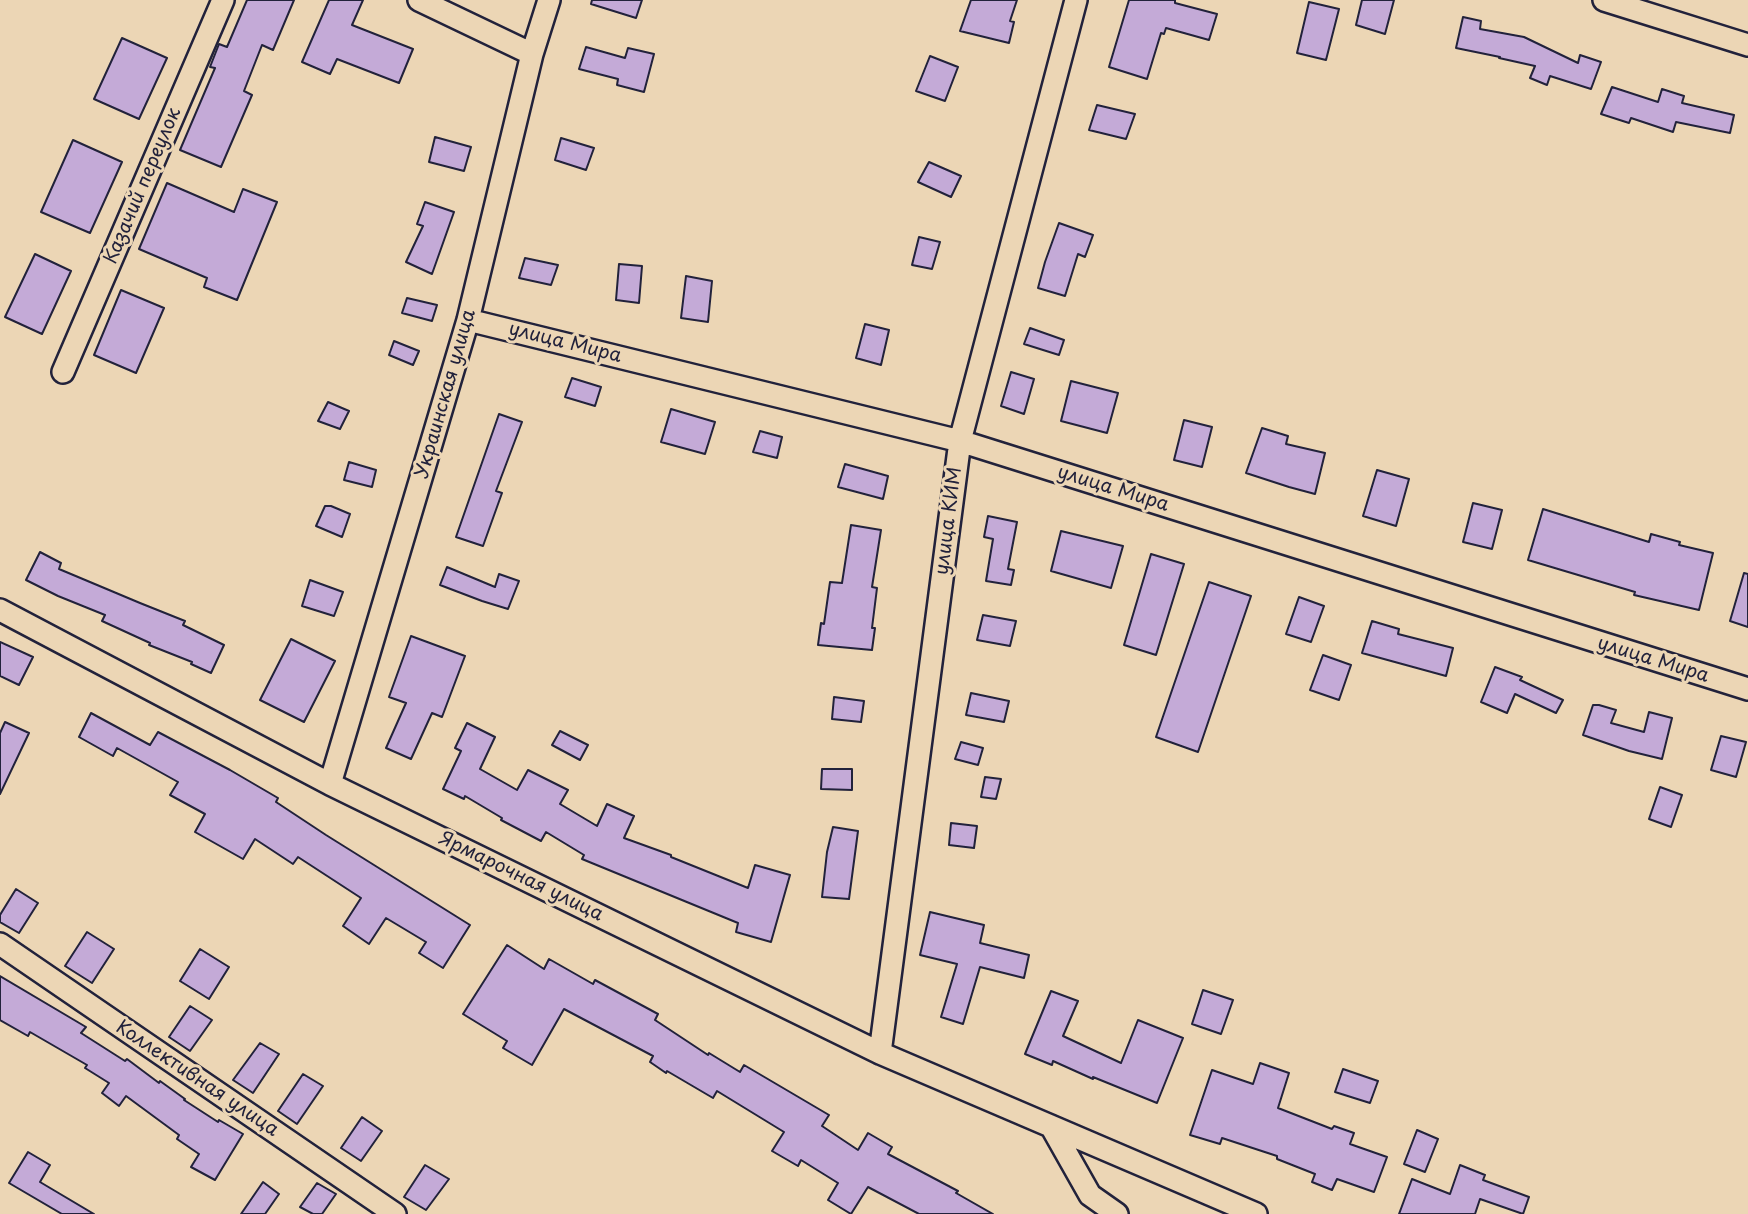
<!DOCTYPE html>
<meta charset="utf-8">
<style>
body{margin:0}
canvas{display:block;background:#ecd6b5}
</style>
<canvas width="1748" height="1214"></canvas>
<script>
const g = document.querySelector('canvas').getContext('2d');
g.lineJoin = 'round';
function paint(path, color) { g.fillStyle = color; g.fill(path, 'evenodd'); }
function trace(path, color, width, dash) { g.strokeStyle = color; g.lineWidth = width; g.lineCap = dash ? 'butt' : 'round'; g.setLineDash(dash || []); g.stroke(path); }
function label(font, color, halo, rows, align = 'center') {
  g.font = font + ' "Playpen Sans",sans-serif'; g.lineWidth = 6; g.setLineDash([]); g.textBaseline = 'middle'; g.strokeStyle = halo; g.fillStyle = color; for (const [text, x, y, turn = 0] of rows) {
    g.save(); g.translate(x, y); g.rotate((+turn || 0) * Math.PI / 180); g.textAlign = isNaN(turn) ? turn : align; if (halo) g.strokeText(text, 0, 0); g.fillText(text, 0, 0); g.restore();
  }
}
const building = new Path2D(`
 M247 0H294L273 50 262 45 244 91 252 95 221 167 180 150 215 68 210 67 219 44 227 47Z
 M329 0H363L352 25 413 49 399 83 337 59 330 74 302 62Z
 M592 0H642L636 18 591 4Z
 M971 0H1017L1010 21 1014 22 1009 43 960 31Z
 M1129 0H1175V3L1217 14 1209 40 1166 28 1164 34 1161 33 1147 79 1109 67Z
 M1362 0H1394L1385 34 1356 25Z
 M1309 2 1339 9 1326 60 1297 53Z
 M1463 17 1481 21 1480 29 1524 37 1578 63 1580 55 1601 62 1591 89 1550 76 1547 85 1530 78 1535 66 1499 58 1500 57 1456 48Z
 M122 38 167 58 139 119 94 99Z
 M586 47 625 58 628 48 654 54 644 92 617 85 618 79 579 69Z
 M930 56 958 67 945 101 916 91Z
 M1612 87 1658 102 1662 89 1684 96 1682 103 1734 115 1730 133 1676 122 1673 132 1631 118 1629 123 1601 114Z
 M1097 105 1135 114 1126 139 1089 130Z
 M435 137 471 147 464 171 429 162Z
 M561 138 594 148 586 170 555 160Z
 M73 140 122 162 90 233 41 212Z
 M929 162 961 176 951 197 918 182Z
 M167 183 234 212 243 189 277 202 237 300 204 287 207 278 139 249Z
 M425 202 454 212 432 274 406 262 423 226 417 224Z
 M1059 223 1093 235 1085 257 1078 254 1065 296 1038 288 1045 262Z
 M919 237 940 242 932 269 912 265Z
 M35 254 71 271 42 334 5 317Z
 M525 258 558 265 551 285 519 278Z
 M619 264 642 266 639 303 616 300Z
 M686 276 712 281 708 322 681 318Z
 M121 290 164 308 136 373 94 355Z
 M407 298 437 305 432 321 402 313Z
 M865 324 889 330 881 365 856 358Z
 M1030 328 1064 340 1059 355 1024 344Z
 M394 341 419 351 413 365 389 355Z
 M1011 372 1034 379 1024 414 1001 406Z
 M572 378 601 387 595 406 565 397Z
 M1071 381 1118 393 1107 433 1061 421Z
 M328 402 349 411 340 429 318 421Z
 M671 409 715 422 705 454 661 442Z
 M499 414 522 422 496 491 502 493 483 546 456 537Z
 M1184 420 1212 427 1202 467 1174 460Z
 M1262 428 1288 436 1286 444 1325 453 1315 494 1289 487 1246 473Z
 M760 431 782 437 777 458 753 452Z
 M349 462 376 470 372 487 344 480Z
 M845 464 888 476 883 499 838 487Z
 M1377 470 1409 479 1396 526 1363 516Z
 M1473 503 1502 510 1492 549 1463 542Z
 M325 506H331L350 514 342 537 316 526Z
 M1543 509 1649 542 1651 534 1680 542 1679 545 1713 553 1699 610 1634 595 1635 592 1528 560Z
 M988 516 1017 522 1008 569 1014 570 1011 585 986 581 993 539 984 537Z
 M851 525 881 530 872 587 877 588 872 628H875L872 650 818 645 821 623 824 624 830 582 842 583Z
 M1061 531 1123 546 1111 588 1051 571Z
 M40 552 61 563 59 569 140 603 185 621 183 625 224 645 211 673 191 664 192 662 149 645 150 643 102 621 105 615 58 596 26 580Z
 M1151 554 1184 564 1156 655 1124 645Z
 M447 567 495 587 499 574 519 581 508 609 482 601 440 585Z
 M1744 573 1748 574V627L1730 621Z
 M310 580 343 592 334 616 302 606Z
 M1209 582 1251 596 1198 752 1156 737Z
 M1299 597 1324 606 1311 642 1286 634Z
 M983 615 1016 621 1010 646 977 640Z
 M1372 621 1399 629 1398 634 1453 648 1446 676 1362 653Z
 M411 636 465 656 442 717 432 713 411 759 386 748 406 703 389 697Z
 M291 639 335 661 304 722 260 700Z
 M0 642 33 657 19 685 0 676Z
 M1323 655 1351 665 1339 700 1310 690Z
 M1495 667 1522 677 1520 680 1563 700 1556 713 1515 694 1507 713 1481 702Z
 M971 693 1009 701 1004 722 966 715Z
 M834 697 864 701 861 722 832 719Z
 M1593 705H1599L1616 710 1611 723 1644 732 1649 712 1672 718 1662 759 1629 751 1583 735Z
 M91 713 150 745 158 732 230 770 278 798 276 802 326 835 470 925 443 968 419 953 426 942 386 918 369 944 343 926 361 898 298 857 293 864 255 839 243 859 195 832 205 814 170 795 178 782 117 748 113 756 79 737Z
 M5 722 29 733 0 794V733Z
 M467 723 495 737 480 769 517 790 528 770 568 790 560 804 597 826 607 804 634 816 624 838 671 855V857L748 888 755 865 790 875 771 942 736 932 738 923 582 859 584 855 546 832 541 841 501 820 502 818 465 796 464 799 443 789 461 751 455 748Z
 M560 731 588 745 580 760 552 745Z
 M1721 736 1746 742 1736 777 1711 770Z
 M961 742 983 748 978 765 955 759Z
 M822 769H852V790L821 789Z
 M985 777 1001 779 996 799 981 797Z
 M1660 787 1682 795 1671 827 1649 819Z
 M951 823 977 826 974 848 949 845Z
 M833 827 858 831 849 899 822 897 827 852Z
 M16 889 38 903 19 933 0 922V915Z
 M930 912 984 925 980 943 1029 955 1024 978 980 967 963 1024 941 1017 957 964 920 955Z
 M87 932 114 949 92 983 65 966Z
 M507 945 544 969 549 959 593 984 595 980 658 1014 655 1020 708 1055 709 1053 740 1072 744 1065 829 1115 822 1126 858 1150 868 1133 892 1147 888 1154 958 1191 956 1193 993 1214H919L868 1187 851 1214 828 1200 838 1183 801 1160 798 1166 772 1151 784 1132 717 1091 713 1098 667 1071 666 1073 650 1062 653 1056 564 1009 532 1065 503 1048 507 1041 463 1014Z
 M200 949 229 967 209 999 180 981Z
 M0 976 86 1027 81 1033 125 1061 127 1059 159 1083 160 1081 185 1099 184 1100 218 1122 219 1120 243 1134 215 1180 191 1167 199 1154 177 1139 179 1135 126 1096 119 1106 102 1093 109 1083 85 1068 87 1065 30 1032 28 1036 0 1020Z
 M1203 990 1233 1000 1221 1034 1192 1024Z
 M1051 991 1078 1001 1063 1036 1121 1063 1138 1020 1183 1038 1157 1103 1093 1077V1079L1053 1061 1052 1065 1025 1054Z
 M190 1006 212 1020 190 1051 169 1037Z
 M260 1043 279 1054 253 1093 233 1080Z
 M1260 1063 1289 1073 1278 1108 1332 1129 1334 1126 1354 1133 1350 1144 1387 1157 1374 1192 1337 1179 1332 1190 1312 1182 1315 1174 1277 1159V1156L1222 1138 1220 1144 1190 1135 1212 1070 1253 1084Z
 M1343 1069 1378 1081 1370 1103 1335 1092Z
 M303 1074 323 1086 297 1124 278 1111Z
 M362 1117 382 1131 361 1161 341 1148Z
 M1417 1130 1438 1139 1425 1172 1404 1164Z
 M28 1152 50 1165 40 1182 94 1214H62L9 1183Z
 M425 1165 449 1179 426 1210 404 1197Z
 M1460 1165 1485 1175 1483 1180 1529 1197 1523 1214 1480 1199 1475 1214H1399L1412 1179 1450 1194Z
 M263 1182 279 1194 265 1214H241Z
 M317 1183 336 1194 322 1214H313L300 1207Z`);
const minor = new Path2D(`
 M419 0 532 54
 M1604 0 1748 45
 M468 320 960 441 1748 689
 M63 372 223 0
 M0 610 330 784 880 1053 1256 1214
 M330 784 468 320 532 54 549 0
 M0 944 395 1214
 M880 1053 960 441 1076 0
 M1051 1126 1090 1195 1117 1214`);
const streetNames = [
 ["Казачий переулок",143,186,-67],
 ["улица Мира",565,343,14],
 ["Украинская улица",446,394,-74],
 ["улица Мира",1113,489,17],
 ["улица КИМ",949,521,-83],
 ["улица Мира",1653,660,17],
 ["Ярмарочная улица",521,877,26],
 ["Коллективная улица",197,1079,34]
];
paint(building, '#c4aad7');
trace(building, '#22223b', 2);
trace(minor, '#22223b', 26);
trace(minor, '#ecd6b5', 21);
label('19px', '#22223b', '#ecd6b5', streetNames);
</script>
